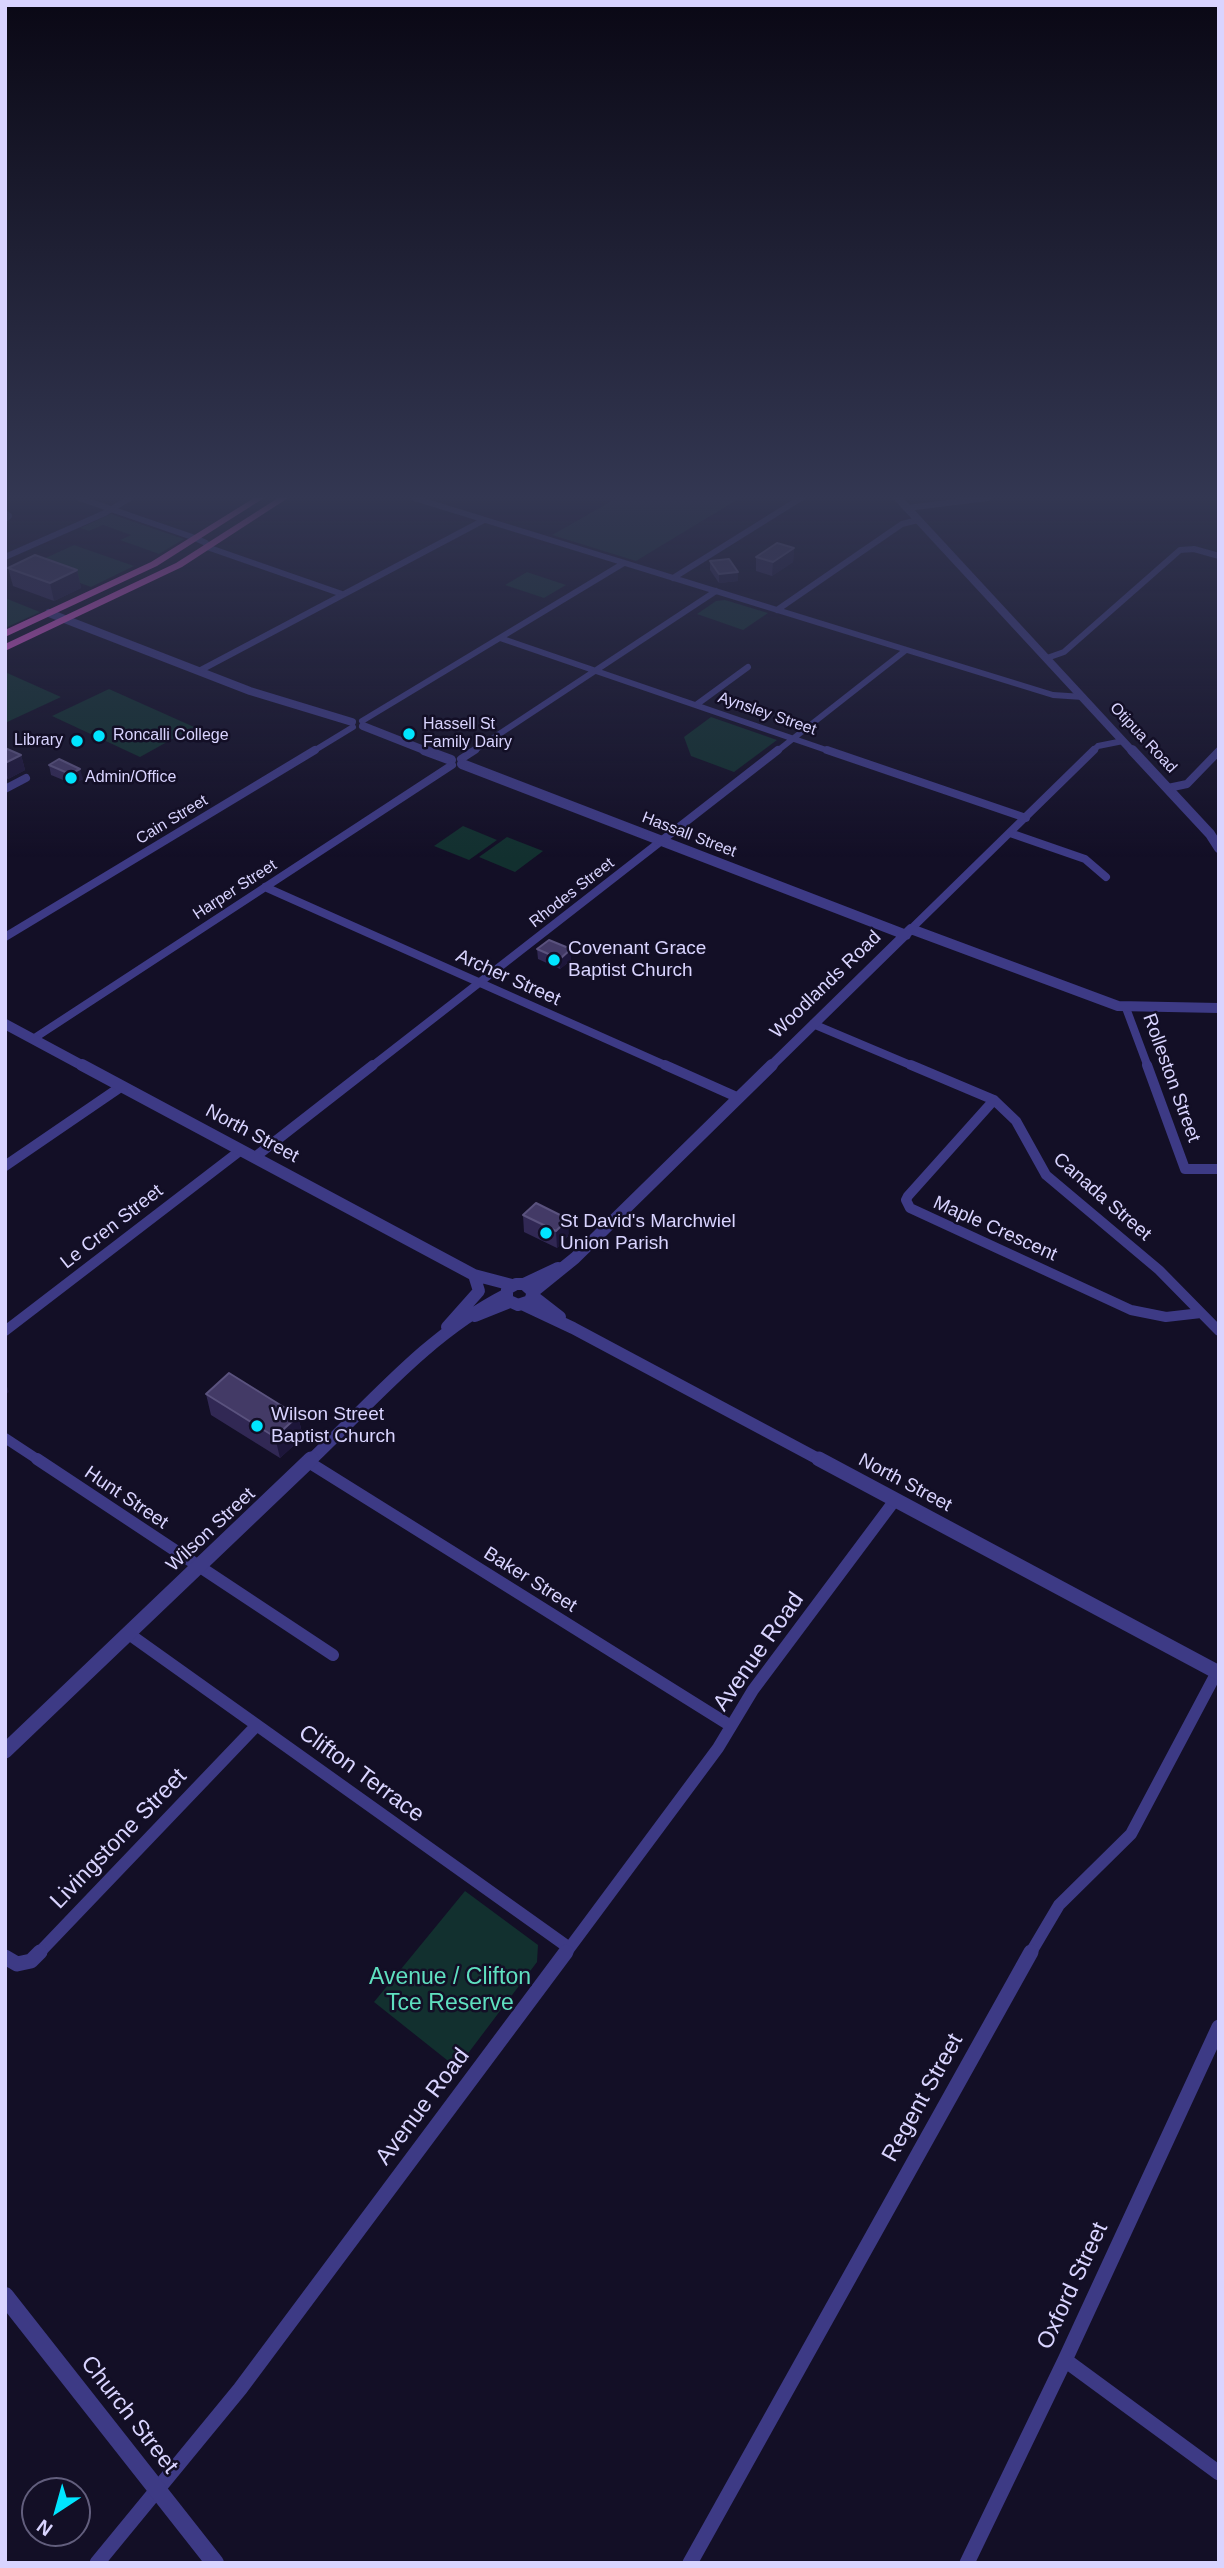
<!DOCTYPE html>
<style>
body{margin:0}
#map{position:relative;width:1224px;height:2568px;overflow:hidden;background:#130f26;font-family:Helvetica,sans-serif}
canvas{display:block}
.frame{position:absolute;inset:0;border:7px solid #d9d4ff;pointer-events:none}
.north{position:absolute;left:21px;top:2477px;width:70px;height:70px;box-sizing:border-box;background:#130f26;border:2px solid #625e7d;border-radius:50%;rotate:216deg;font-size:19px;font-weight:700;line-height:28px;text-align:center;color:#d9d4ff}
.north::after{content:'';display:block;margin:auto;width:24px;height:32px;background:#00e5ff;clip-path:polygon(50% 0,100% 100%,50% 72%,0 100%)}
</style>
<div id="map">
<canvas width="1224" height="2568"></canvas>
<div class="frame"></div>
<div class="north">N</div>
</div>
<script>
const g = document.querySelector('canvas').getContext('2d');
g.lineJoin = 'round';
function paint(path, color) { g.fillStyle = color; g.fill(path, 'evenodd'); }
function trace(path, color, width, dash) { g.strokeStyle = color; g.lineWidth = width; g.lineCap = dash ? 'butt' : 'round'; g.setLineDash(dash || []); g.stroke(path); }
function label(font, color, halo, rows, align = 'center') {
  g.font = font + ' Helvetica,sans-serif'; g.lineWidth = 5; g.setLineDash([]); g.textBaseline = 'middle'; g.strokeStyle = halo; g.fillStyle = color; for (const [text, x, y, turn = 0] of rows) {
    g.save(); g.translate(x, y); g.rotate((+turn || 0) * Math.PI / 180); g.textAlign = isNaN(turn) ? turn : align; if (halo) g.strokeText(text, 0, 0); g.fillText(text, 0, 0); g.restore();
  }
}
const green = new Path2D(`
 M617 498H740L636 561 552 535Z
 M111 514 184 539 159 554 120 540 131 535 103 525 89 531 80 528Z
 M74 545 134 566 91 587 30 565Z
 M527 572 566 585 544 598 505 585Z
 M5 598 40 612 5 628Z
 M725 600 768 613 743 630 697 614 716 601Z
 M5 672 61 697 5 723Z
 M109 689 194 727 140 757 52 716Z
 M711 717 777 740 734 772 691 756 684 737Z
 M463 826 497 840 469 860 434 846Z
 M507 837 543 851 515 872 479 857Z
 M465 1891 538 1945 537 1962 457 2068 374 2002Z`);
const minorFar4 = new Path2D(`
 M79 498 195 538 206 543 207 547 342 594
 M414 498 1053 695 1083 697
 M907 508 988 498
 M5 513 9 516 5 519
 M5 557 105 513 130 498
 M673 578 801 498
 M777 610 902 524 918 520
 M500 638 832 752
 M1047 658 1064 652 1180 550 1194 549 1219 556
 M199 671 484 520
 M696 705 748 667
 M362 721 624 563
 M312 752 353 727
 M472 752 716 591
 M776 752 906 650
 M1092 752 1098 746 1123 741`);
const minorFar3 = new Path2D(`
 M827 750 1026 818
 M461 759 475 750
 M1168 788 1187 784 1219 751
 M5 789 26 778
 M1010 833 1085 859 1106 877
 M265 887 669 1067
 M911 929 1094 750
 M5 937 315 750
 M1126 1008 1148 1067
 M813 1024 915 1067
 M33 1039 452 765
 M371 1067 778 750`);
const minorFar2 = new Path2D(`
 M665 1065 739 1098
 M911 1065 994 1100 1016 1121 1046 1175 1159 1270 1219 1331
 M1147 1065 1185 1169H1219
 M994 1100 908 1196 906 1200 910 1208 1131 1310 1166 1317 1201 1313
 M255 1157 373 1065
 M5 1166 122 1086
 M5 1331 241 1150
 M5 1438 40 1461`);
const minorFar1 = new Path2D(`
 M37 1459 333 1655
 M310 1463 731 1726
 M129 1634 568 1947
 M38 1954 257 1725
 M565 1954 718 1748 753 1690 895 1500
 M1030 1954 1059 1905 1131 1834 1217 1672`);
const minor = new Path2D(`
 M5 1957 17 1964 31 1961 40 1952
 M1065 2360 1219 2473
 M97 2563 240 2389 566 1952
 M690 2563 1031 1952
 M967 2563 1065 2360 1219 2027`);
const tertiaryFar4 = new Path2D(`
 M898 498 1133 752
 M49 613 250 691 352 722
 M363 726 429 752`);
const tertiaryFar3 = new Path2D(`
 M424 750 451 760
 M1132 750 1210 834 1219 848
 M462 764 906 935
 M5 1024 85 1067
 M770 1067 911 929 1118 1006 1219 1008`);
const tertiaryFar2 = new Path2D(`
 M82 1065 474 1275 512 1285
 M516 1284H524L533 1292 530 1301 518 1305 507 1300V1289Z
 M524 1284 558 1268
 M533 1292 575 1258 772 1065
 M533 1296 560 1317
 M522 1304 573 1328 822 1461
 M475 1316 510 1302
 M447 1327 479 1291 474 1275
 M310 1461C371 1403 429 1334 505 1295`);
const tertiaryFar1 = new Path2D(`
 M819 1459 1219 1673
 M5 1751 311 1459`);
const tertiary = new Path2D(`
 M5 2296 215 2563`);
const trunk = new Path2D(`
 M254 498H264L157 566 5 637V630L151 562Z
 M278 498H288L182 567 5 651V644L176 563Z`);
const wall = new Path2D(`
 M794 548 793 562 772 576 756 571V557Z
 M710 561 738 572V581L719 583 710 570Z
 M8 568 77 570 81 588 54 601 13 586Z
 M5 748 21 755 25 770 8 779 5 777Z
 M49 765 83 779 73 784 51 775Z
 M537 949H571V960L560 969 538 959Z
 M523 1215 569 1235 557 1248 524 1232Z
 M206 1394 298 1416 303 1437 280 1458 211 1415Z`);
const shadedWall = new Path2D(`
 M794 548 793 562 772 576 773 562Z
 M77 570 81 588 54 601 50 583Z
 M738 572V581L719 583V574Z
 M21 755 25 770 8 779 5 763Z
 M80 769 83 779 73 784 70 774Z
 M571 949V960L560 969V959Z
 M568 1219 569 1235 557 1248 556 1231Z
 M5 1381 9 1392 5 1395Z
 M298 1416 303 1437 280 1458 275 1437Z`);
const building = new Path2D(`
 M777 543 794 548 773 562 756 557Z
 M35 555 77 570 50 583 8 568Z
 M729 559 738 572 719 574 710 561Z
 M5 748 21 755 5 763Z
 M59 759 80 769 70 774 49 765Z
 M549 940 571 949 560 959 537 949Z
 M536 1203 568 1219 556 1231 523 1215Z
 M229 1373 298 1416 275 1437 206 1394Z`);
const markers = [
 [409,734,7,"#00e5ff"],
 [99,736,7,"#00e5ff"],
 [77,741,7,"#00e5ff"],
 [71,778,7,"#00e5ff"],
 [554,960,7,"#00e5ff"],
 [546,1233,7,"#00e5ff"],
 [257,1426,7,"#00e5ff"]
];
const farStreetnames = [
 ["Aynsley Street",767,714,19],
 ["Otipua Road",1143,738,47],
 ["Cain Street",172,820,-31],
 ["Hassall Street",689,835,21],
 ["Harper Street",235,890,-33],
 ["Rhodes Street",572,893,-38]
];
const farPoinames = [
 ["Hassell St",423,725],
 ["Family Dairy",423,743],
 ["Roncalli College",113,736],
 ["Library",63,741,"right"],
 ["Admin/Office",85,778]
];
const poiNames = [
 ["Covenant Grace",568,949],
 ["Baptist Church",568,971],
 ["St David's Marchwiel",560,1222],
 ["Union Parish",560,1244],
 ["Wilson Street",271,1415],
 ["Baptist Church",271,1437]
];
const streetNames = [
 ["Archer Street",508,978,24],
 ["Woodlands Road",826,985,-44],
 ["Rolleston Street",1171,1078,70],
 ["North Street",252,1134,28],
 ["Canada Street",1102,1197,41],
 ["Le Cren Street",112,1227,-38],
 ["Maple Crescent",995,1229,24],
 ["North Street",905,1483,28],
 ["Hunt Street",126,1498,34],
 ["Wilson Street",211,1530,-43],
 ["Baker Street",530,1580,32]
];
const nearStreetnames = [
 ["Avenue Road",759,1652,-55],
 ["Clifton Terrace",361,1774,36],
 ["Livingstone Street",119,1839,-46],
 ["Regent Street",923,2098,-61],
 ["Avenue Road",423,2107,-53],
 ["Oxford Street",1073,2286,-65],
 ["Church Street",129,2415,52]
];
const nearParknames = [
 ["Avenue / Clifton",450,1978],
 ["Tce Reserve",450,2004]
];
paint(green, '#12302f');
trace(minorFar4, '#3d3a85', 6);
trace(minorFar3, '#3d3a85', 8);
trace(minorFar2, '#3d3a85', 10);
trace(minorFar1, '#3d3a85', 12);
trace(minor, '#3d3a85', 15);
trace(tertiaryFar4, '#3d3a85', 8);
trace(tertiaryFar3, '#3d3a85', 10);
trace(tertiaryFar2, '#3d3a85', 12);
trace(tertiaryFar1, '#3d3a85', 15);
trace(tertiary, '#3d3a85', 18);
paint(trunk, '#e055d1');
paint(wall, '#312854');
paint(shadedWall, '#1d163a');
paint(building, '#433a66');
trace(building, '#5a527e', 2);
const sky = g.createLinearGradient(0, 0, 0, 858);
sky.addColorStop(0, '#0a0815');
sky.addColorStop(0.58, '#333752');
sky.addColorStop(1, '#33375200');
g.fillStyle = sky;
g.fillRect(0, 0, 1224, 858);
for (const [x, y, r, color] of markers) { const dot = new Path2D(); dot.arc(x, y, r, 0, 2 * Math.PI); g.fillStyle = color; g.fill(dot); trace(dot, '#130f26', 2.5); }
label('16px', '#d9d4ff', '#130f26', farStreetnames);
label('16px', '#d9d4ff', '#130f26', farPoinames, 'left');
label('19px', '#d9d4ff', '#130f26', poiNames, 'left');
label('19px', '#d9d4ff', '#130f26', streetNames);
label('23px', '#d9d4ff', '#130f26', nearStreetnames);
label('23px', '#5fe0c0', '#130f26', nearParknames);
</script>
